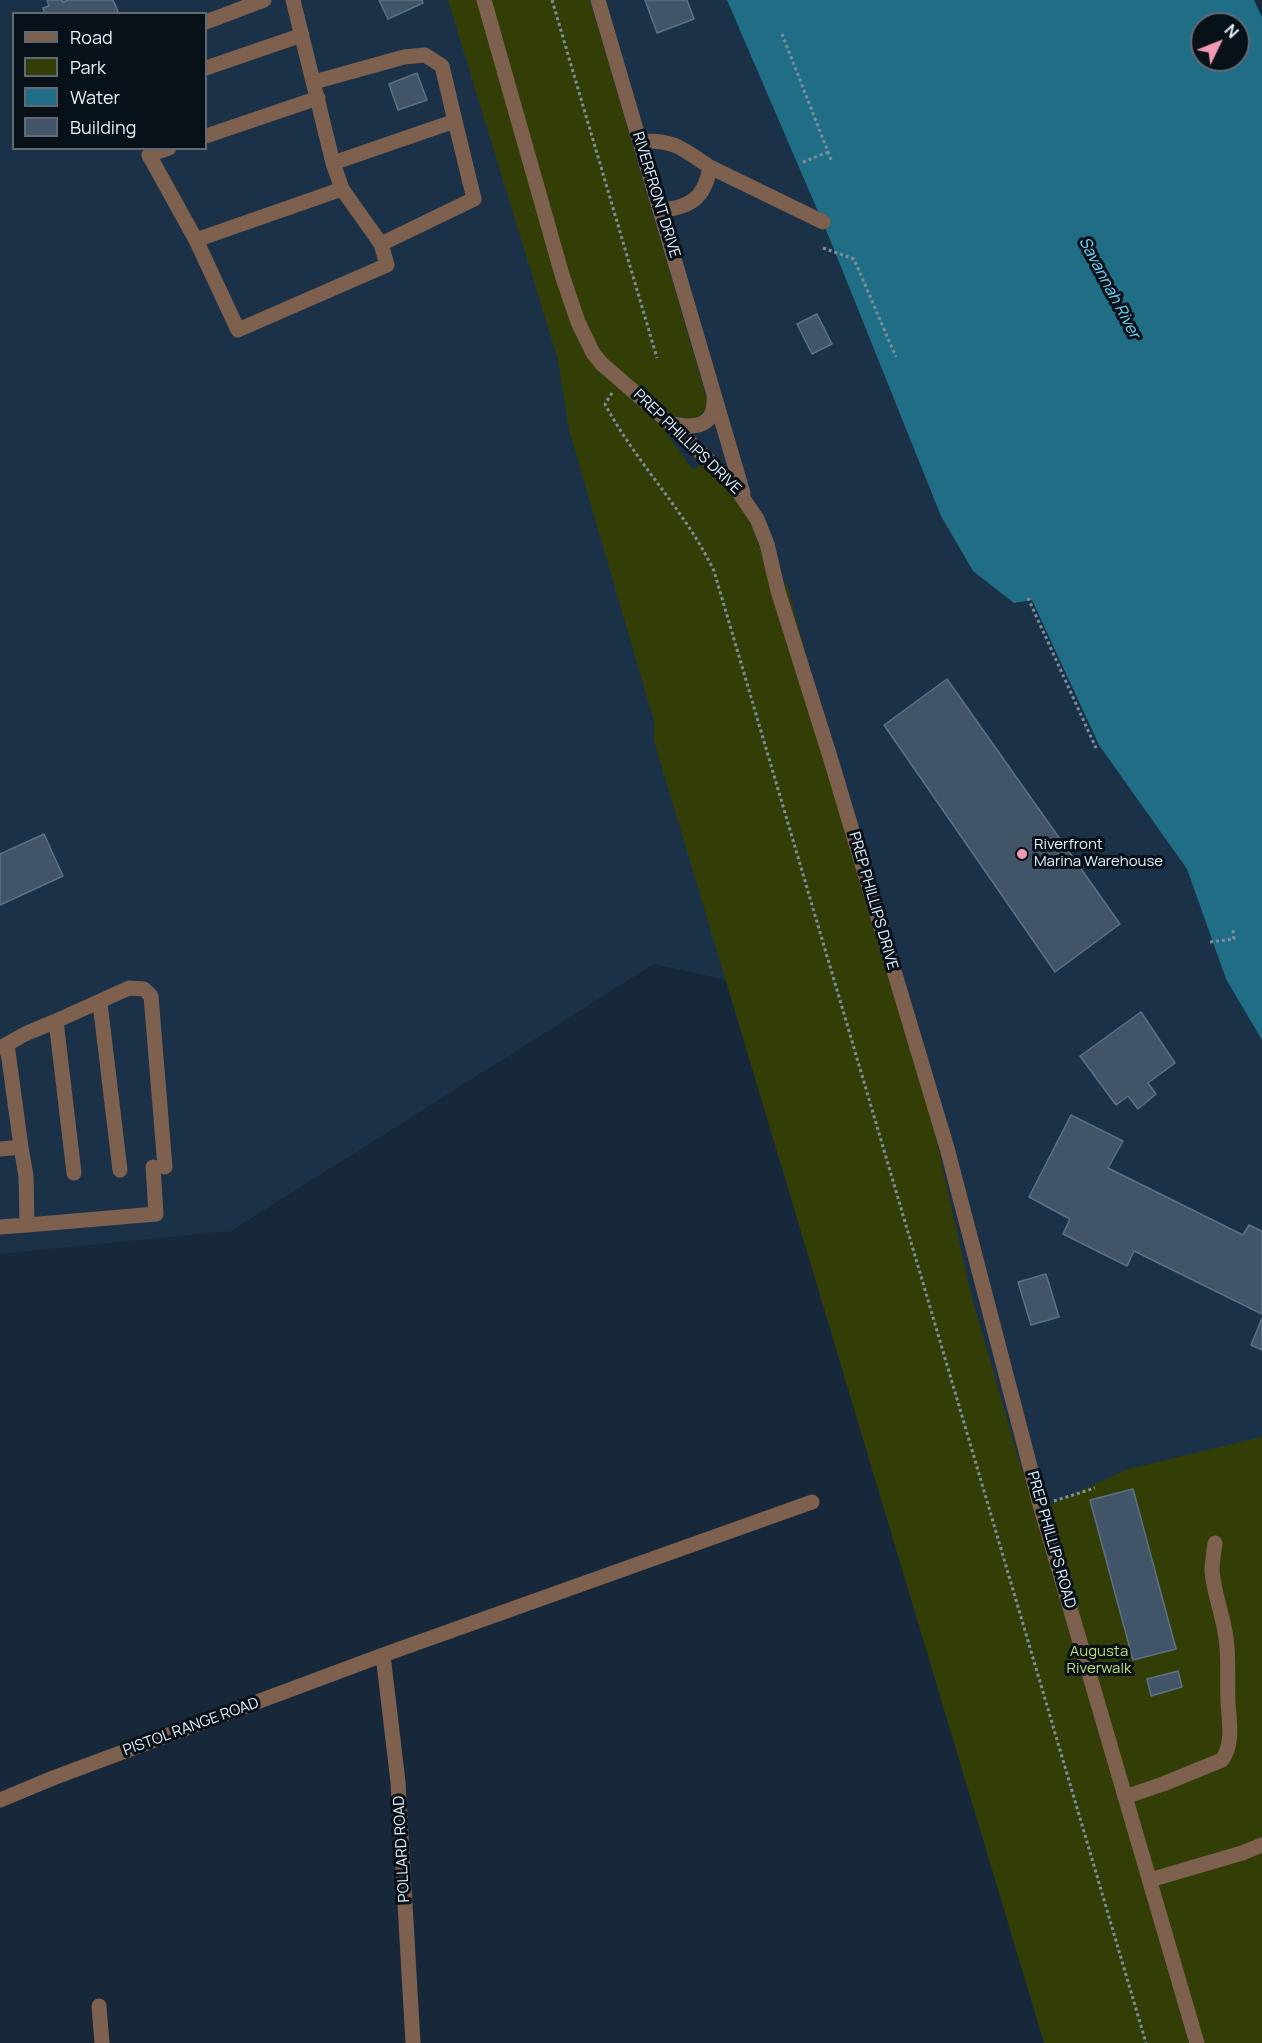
<!DOCTYPE html>
<style>
body{margin:0}
#map{position:relative;width:1262px;height:2043px;overflow:hidden;background:#162839;font-family:Manrope,sans-serif}
canvas{display:block}
.legend{position:absolute;left:12px;top:12px;width:195px;height:138px;box-sizing:border-box;background:#081018;border:2px solid #616a74;margin:0;padding:8px 10px;list-style:none;font-size:18px;color:#e6f2fe}
.legend li{display:flex;align-items:center;gap:12px;height:30px}
.legend b{width:30px;border:2px solid #616a74}
.north{position:absolute;left:1190px;top:12px;width:60px;height:60px;box-sizing:border-box;background:#081018;border:2px solid #616a74;border-radius:50%;rotate:47deg;font-size:16px;font-weight:700;line-height:24px;text-align:center;color:#e6f2fe}
.north::after{content:'';display:block;margin:auto;width:21px;height:27px;background:#f19ab3;clip-path:polygon(50% 0,100% 100%,50% 72%,0 100%)}
</style>
<div id="map">
<canvas width="1262" height="2043"></canvas>
<ul class="legend">
<li><b style="height:8px;background:#7d604e"></b>Road</li>
<li><b style="height:16px;background:#333e07"></b>Park</li>
<li><b style="height:16px;background:#206d86"></b>Water</li>
<li><b style="height:16px;background:#415468"></b>Building</li>
</ul>
<div class="north">N</div>
</div>
<script>
const g = document.querySelector('canvas').getContext('2d');
g.lineJoin = 'round';
function paint(path, color) { g.fillStyle = color; g.fill(path, 'evenodd'); }
function trace(path, color, width, dash) { g.strokeStyle = color; g.lineWidth = width; g.lineCap = dash ? 'butt' : 'round'; g.setLineDash(dash || []); g.stroke(path); }
function label(font, color, halo, rows, align = 'center') {
  g.font = font + ' Manrope,sans-serif'; g.lineWidth = 6; g.setLineDash([]); g.textBaseline = 'middle'; g.strokeStyle = halo; g.fillStyle = color; for (const [text, x, y, turn = 0] of rows) {
    g.save(); g.translate(x, y); g.rotate((+turn || 0) * Math.PI / 180); g.textAlign = isNaN(turn) ? turn : align; if (halo) g.strokeText(text, 0, 0); g.fillText(text, 0, 0); g.restore();
  }
}
const built = new Path2D(`
 M0 0H838L1262 766V2043L740 983 654 964 231 1231 0 1254ZM14 14H206V148H14Z`);
const green = new Path2D(`
 M448 0H590L708 403 702 414 694 420 674 416 660 424 693 470 703 464C718 479 734 494 745 513 758 536 764 564 772 588L787 584 936 1138 971 1294 1018 1457 1036 1511 1128 1469 1262 1437V2043H1044L654 741V721L569 430 558 360Z`);
const water = new Path2D(`
 M727 0H1254L1262 17V1040L1226 979 1187 869 1099 745 1032 600 1014 603 973 571 941 516 829 237ZM1202 24H1238V60H1202Z`);
const building = new Path2D(`
 M47 0H62L63 2 68 0H113L118 11 114 14H45L43 8 49 6Z
 M379 0H422L423 3 388 19Z
 M645 0H687L694 19 657 33Z
 M417 73 427 100 398 110 389 84Z
 M817 314 832 344 812 354 797 324Z
 M947 679 1120 924 1055 972 884 725Z
 M44 834 63 876 0 905V854Z
 M1141 1012 1175 1063 1148 1083 1156 1094 1138 1109 1128 1096 1116 1105 1080 1056Z
 M1071 1115 1123 1141 1108 1168 1243 1235 1249 1225 1262 1231V1314L1134 1251 1127 1266 1063 1234 1070 1219 1029 1197Z
 M1046 1274 1059 1317 1031 1325 1018 1282Z
 M1262 1318V1350L1251 1345Z
 M1133 1489 1176 1649 1133 1660 1090 1500Z
 M1178 1671 1182 1687 1151 1696 1147 1679Z`);
const path = new Path2D(`
 M552 0 657 358
 M782 34 832 162
 M803 162 828 152
 M823 248 854 259 896 357
 M612 393 605 404C636 463 685 510 714 571L1146 2043
 M1028 598 1096 748
 M1210 942 1234 939 1233 930
 M1054 1501 1095 1488`);
const minor = new Path2D(`
 M484 0 563 278 578 322 593 353 602 364 670 423 734 485 757 519 767 544 778 591 831 760 947 1148 1040 1505 1197 2043
 M598 0 743 493
 M206 22 264 0
 M206 68 302 35
 M314 82 404 57 425 55 442 66 455 121
 M206 136 318 98
 M640 141C676 140 681 148 710 167 705 198 690 208 660 210
 M169 148 149 155 196 240 238 330 387 265 381 244 342 189 333 163 293 0
 M333 163 455 121 474 199 381 244
 M710 167 823 222
 M196 240 342 189
 M670 423C694 429 716 428 714 396
 M100 1003 120 1170
 M0 1048 25 1034 56 1021
 M21 1147 26 1176 27 1225 156 1214 153 1167
 M0 1149 21 1147 7 1044
 M74 1173 56 1021 129 988 144 989 151 996 165 1167
 M0 1227 27 1225
 M383 1655 398 1782 413 2043
 M1125 1797 1163 1784 1222 1760C1234 1743 1229 1722 1228 1702 1227 1681 1229 1659 1226 1638 1223 1615 1214 1594 1212 1571 1212 1562 1214 1552 1215 1543
 M0 1800 53 1778 383 1655 812 1502
 M1150 1880 1242 1853 1262 1845
 M99 2006 102 2043`);
const markers = [
 [1022,854,6,"#f19ab3"]
];
const streetNames = [
 ["RIVERFRONT DRIVE",656,195,73],
 ["PREP PHILLIPS DRIVE",687,442,44],
 ["PREP PHILLIPS DRIVE",873,901,74],
 ["PREP PHILLIPS ROAD",1051,1540,74],
 ["PISTOL RANGE ROAD",191,1727,-20],
 ["POLLARD ROAD",402,1849,-93]
];
const poiNames = [
 ["Riverfront",1034,845],
 ["Marina Warehouse",1034,862]
];
const parkNames = [
 ["Augusta",1099,1652],
 ["Riverwalk",1099,1669]
];
const waterNames = [
 ["Savannah River",1109,288,62]
];
paint(built, '#1a3148');
paint(green, '#333e07');
paint(water, '#206d86');
paint(building, '#415468');
trace(building, '#5d7186', 1.5);
trace(path, '#7e8d9c', 3, [3, 3]);
trace(minor, '#7d604e', 15);
for (const [x, y, r, color] of markers) { const dot = new Path2D(); dot.arc(x, y, r, 0, 2 * Math.PI); g.fillStyle = color; g.fill(dot); trace(dot, '#081018', 2); }
label('15px', '#e6f2fe', '#081018', streetNames);
label('15px', '#e6f2fe', '#081018', poiNames, 'left');
label('15px', '#c3dd75', '#081018', parkNames);
label('italic 16px', '#71d6fa', '#081018', waterNames);
</script>
